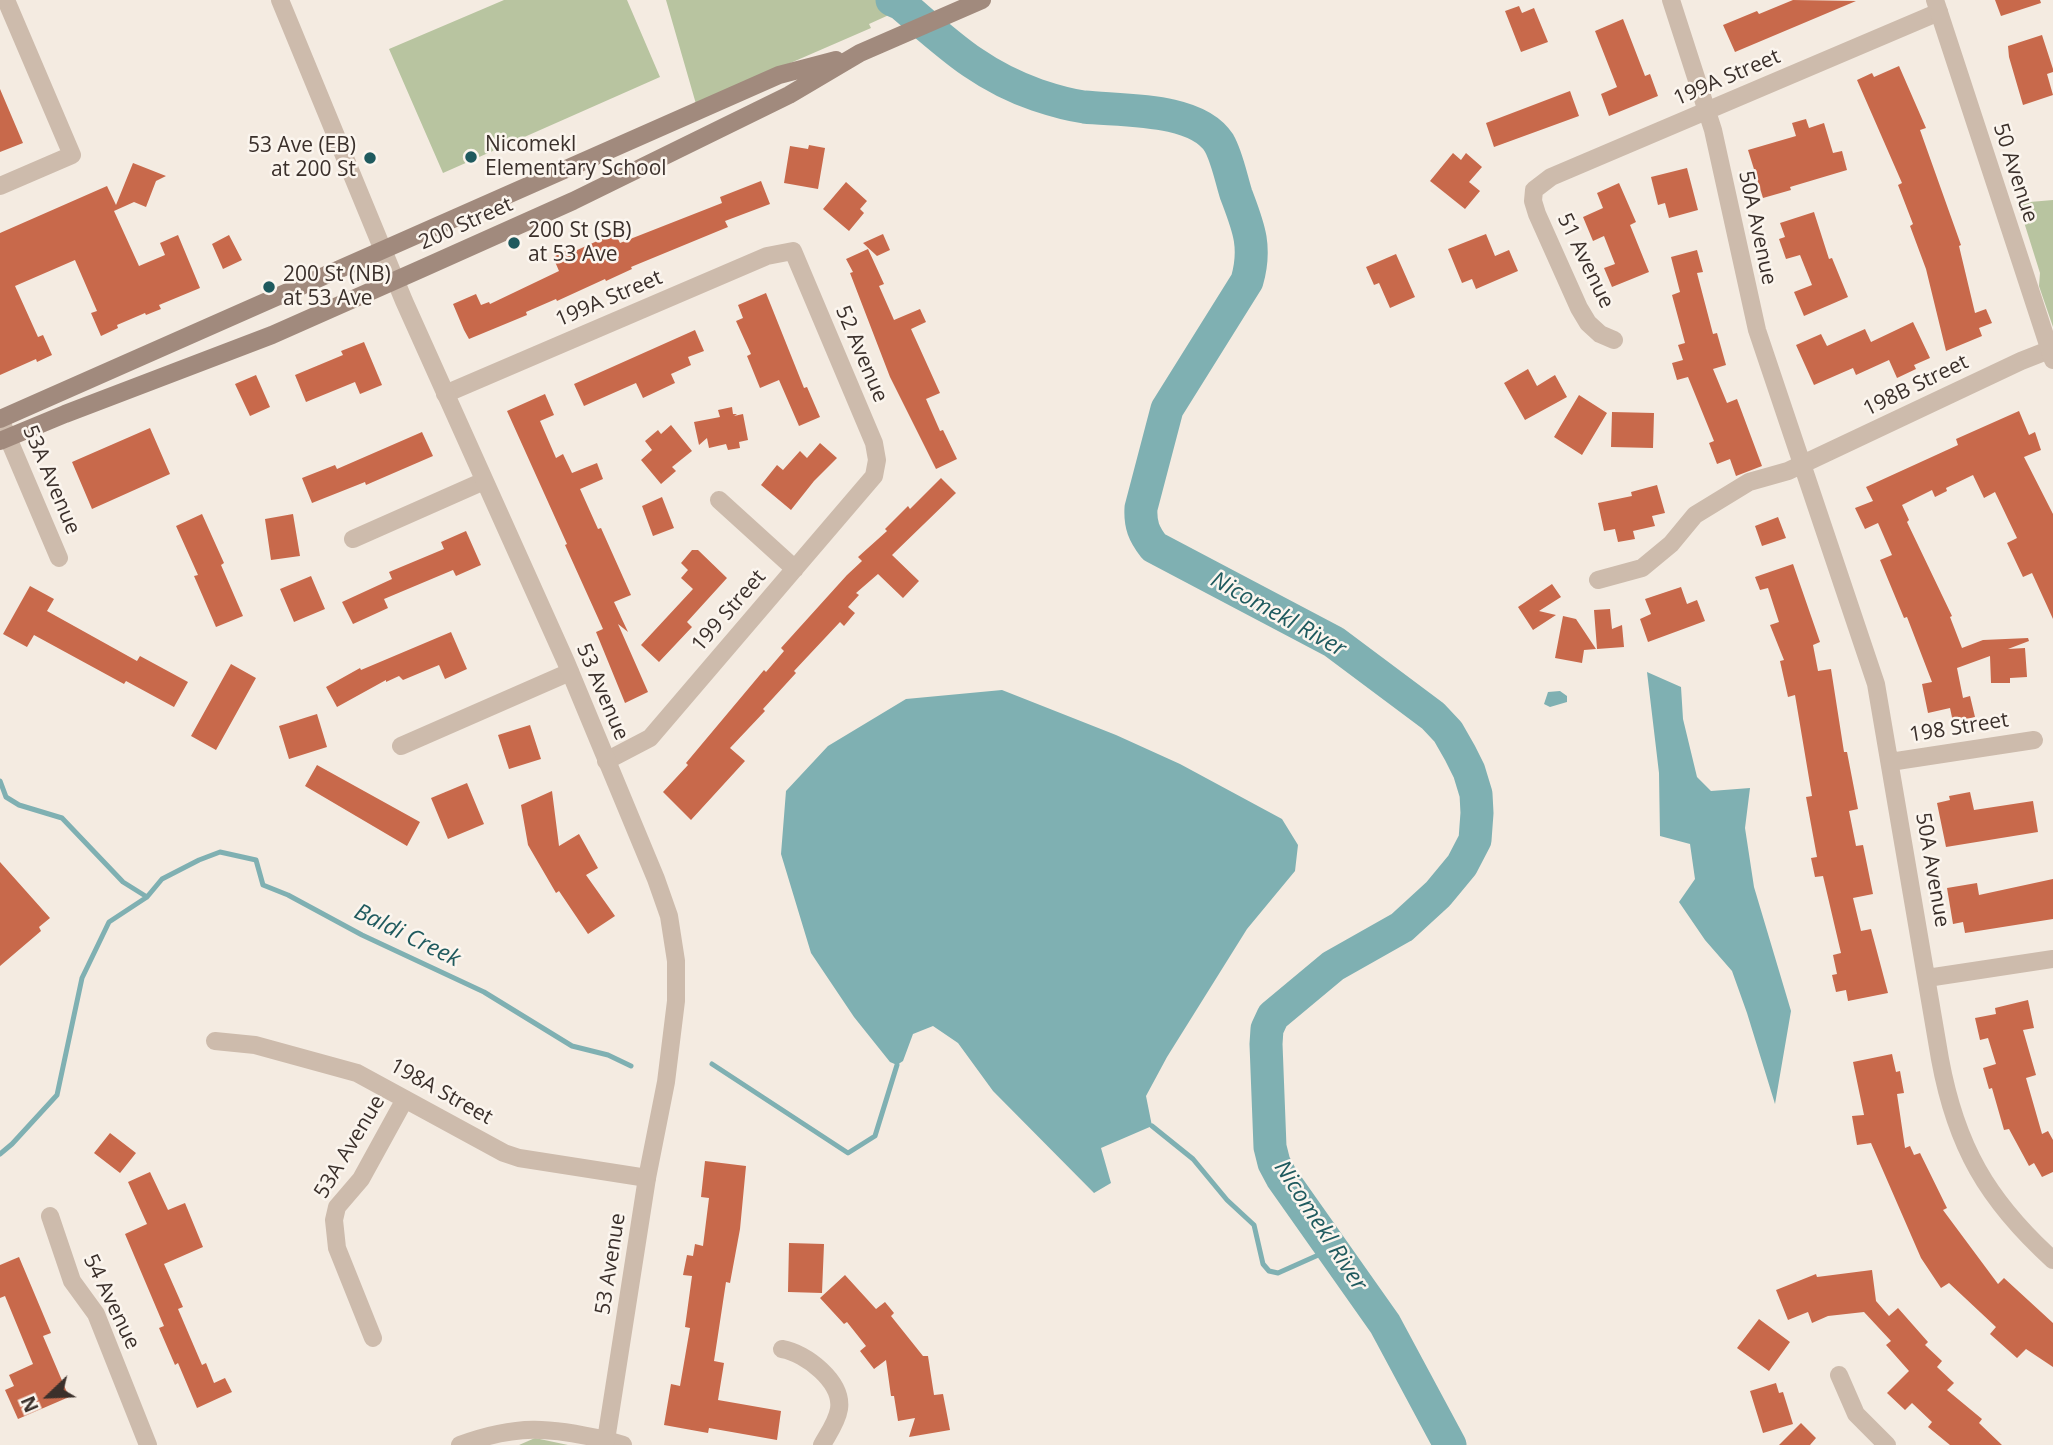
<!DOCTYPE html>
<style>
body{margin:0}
#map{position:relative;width:2053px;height:1445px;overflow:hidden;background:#f4ebe1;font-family:"Open Sans",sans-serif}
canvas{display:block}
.north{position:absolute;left:14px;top:1361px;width:70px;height:70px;-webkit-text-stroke:5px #fbf5ee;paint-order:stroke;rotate:247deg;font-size:19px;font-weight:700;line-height:28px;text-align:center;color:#3b302b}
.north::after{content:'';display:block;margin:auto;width:24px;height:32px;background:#3b302b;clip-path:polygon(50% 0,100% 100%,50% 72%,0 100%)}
</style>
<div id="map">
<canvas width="2053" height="1445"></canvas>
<div class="north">N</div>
</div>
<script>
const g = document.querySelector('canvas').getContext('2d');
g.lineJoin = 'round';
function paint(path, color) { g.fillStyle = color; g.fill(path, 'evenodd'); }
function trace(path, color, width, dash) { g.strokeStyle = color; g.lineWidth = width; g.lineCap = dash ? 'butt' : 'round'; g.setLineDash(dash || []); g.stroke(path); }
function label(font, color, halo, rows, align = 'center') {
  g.font = font + ' "Open Sans",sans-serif'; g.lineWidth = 5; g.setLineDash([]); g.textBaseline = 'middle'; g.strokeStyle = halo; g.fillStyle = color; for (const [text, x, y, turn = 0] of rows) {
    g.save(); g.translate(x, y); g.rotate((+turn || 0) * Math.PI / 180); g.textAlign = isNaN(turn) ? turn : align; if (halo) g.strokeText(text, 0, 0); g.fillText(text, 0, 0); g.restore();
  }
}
const green = new Path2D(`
 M504 0H627L660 77 443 173 389 49Z
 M666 0H922L869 24 871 28 696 104Z
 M2053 200V327L2039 286 2040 273 2018 203Z
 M535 1438 568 1445H519Z`);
const water = new Path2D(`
 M1647 672 1681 687 1683 719 1697 777 1711 791 1750 788 1745 828 1754 887 1791 1011 1775 1104 1747 1013 1732 971 1705 940 1679 902 1695 879 1690 844 1660 836 1659 773Z
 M1002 690 1116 735 1180 764 1282 819 1298 845 1295 871 1247 929 1167 1057 1146 1096 1152 1126 1101 1148 1111 1183 1094 1193 993 1091 958 1043 933 1026 913 1034 903 1061 897 1065 890 1062 854 1017 811 953 781 854 786 791 828 746 906 699Z
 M1560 691 1567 696V702L1550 707 1544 704 1548 692Z`);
const stream = new Path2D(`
 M0 781 6 797 19 805 62 818 123 882 147 897
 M712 1064 848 1153 875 1136 897 1065
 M1152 1126 1193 1159 1227 1200 1254 1225 1263 1264 1269 1271 1278 1273 1334 1248
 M0 1154 12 1144 57 1095 82 978 109 922 147 897 162 879 199 860 220 852 256 860 263 885 288 895 362 935 484 992 572 1046 608 1055 631 1066`);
const river = new Path2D(`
 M892 0 901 4C947 43 979 75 1037 95 1052 100 1069 105 1084 107 1121 111 1196 107 1219 143 1227 157 1231 178 1236 194 1248 226 1257 246 1247 281L1167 409 1141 508C1140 525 1144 534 1154 547L1334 642 1433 716 1448 732 1460 753 1469 771 1476 794 1477 813 1475 840 1462 865 1438 894 1402 927 1333 966 1273 1016 1267 1029 1266 1044 1270 1147 1274 1163 1282 1178 1385 1324 1450 1445`);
const building = new Path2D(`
 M1793 0 1856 1 1735 52 1723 25 1757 11 1759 14Z
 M1995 0H2040L2041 3 2001 16Z
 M1519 6 1522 13 1534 8 1548 42 1521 52 1505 11Z
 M1623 19 1645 76 1650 74 1658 96 1609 116 1601 94 1617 87 1595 31Z
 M2042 35 2053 69V72L2047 74 2053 95 2023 105 2009 57 2008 46Z
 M1899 66 1926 128 1920 130 1961 245 1959 246 1975 313 1986 309 1992 323 1979 328 1982 336 1946 351 1926 269 1910 226 1913 224 1898 185 1902 183 1857 80 1872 73 1874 77Z
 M0 89 23 143 0 152Z
 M1570 91 1579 116 1494 147 1486 123Z
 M1806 119 1809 128 1824 123 1833 153 1842 151 1847 170 1790 187 1791 190 1763 198 1748 150 1796 136 1792 123Z
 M809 145 825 148 818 189 784 183 790 146 808 149Z
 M1453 153 1461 160 1466 153 1482 167 1469 182 1480 191 1465 209 1430 181Z
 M133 163 166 176 156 181 146 207 134 202 114 211 139 266 165 255 160 243 178 235 200 288 159 305 161 309 146 315 145 313 117 325 118 328 101 336 91 313 97 311 75 260 15 286 38 337 43 335 52 355 37 362 36 359 0 375V233L107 186 116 205Z
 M1687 168 1698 210 1669 218 1665 203 1658 205 1651 177Z
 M761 181 770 204 725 221 728 227 631 267 632 269 606 281 605 279 557 301 556 299 526 312 527 315 469 339 464 330 453 304 476 294 481 305 489 302 490 304 559 271 553 257 574 247 575 251 615 233 620 243 722 203 720 197Z
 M846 182 867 201 860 209 864 213 849 231 823 209Z
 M1619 183 1636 222 1630 225 1649 272 1612 287 1604 268 1615 264 1604 236 1593 241 1583 217 1603 208 1597 193Z
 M1814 212 1829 259 1832 258 1848 297 1804 316 1794 292 1812 285 1800 255 1786 259 1779 239 1785 237 1780 223Z
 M883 234 890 250 877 256 863 243Z
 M1486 234 1495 256 1509 250 1518 271 1476 289 1472 279 1462 283 1448 249Z
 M229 235 242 260 223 269 212 244Z
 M868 249 884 284 879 286 894 320 920 309 926 322 911 329 940 393 926 399 940 431 943 430 957 459 936 469 890 377 850 273 853 272 846 259Z
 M1697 250 1703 272 1697 273 1713 334 1717 333 1726 365 1713 369 1727 403 1737 399 1762 466 1736 476 1730 459 1717 464 1709 443 1714 441 1688 377 1677 380 1672 363 1683 360 1678 345 1685 343 1672 295 1680 292 1671 257Z
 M1396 254 1415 297 1390 308 1379 283 1374 285 1366 267Z
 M766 293 804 388 807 387 820 417 799 426 779 380 760 388 747 356 751 354 736 321 743 318 738 305Z
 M1913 322 1930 358 1914 365 1916 369 1897 378 1889 360 1856 375 1853 368 1814 385 1796 345 1821 334 1827 346 1865 329 1871 342Z
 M695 330 704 351 688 357 691 365 671 374 675 383 643 398 636 383 584 406 574 384Z
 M364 342 382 385 360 394 355 382 306 402 295 375 343 355 341 351Z
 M1528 369 1537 386 1555 375 1567 397 1525 420 1504 383Z
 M256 375 270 407 250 416 235 384Z
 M545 394 554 415 540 421 556 458 563 454 572 473 597 463 603 479 580 489 598 529 601 528 631 595 614 602 628 632 618 624 648 692 625 703 596 632 603 629 565 545 567 544 507 411Z
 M1579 395 1607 413 1582 455 1554 437Z
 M732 407 733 414H737L734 416 743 414 748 440 739 442 740 448 728 450 726 444 709 448 707 438 699 445 694 422 720 417 718 410Z
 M2019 411 2029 435 2035 432 2041 450 2024 457 2053 514V619L2032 573 2023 577 2007 543 2017 538 1995 492 1984 498 1973 475 1946 488 1947 491 1935 497 1932 490 1902 505 1909 520 1907 522 1952 616 1950 617 1962 648 1983 640 2028 638 2029 641 2008 649 2025 648 2027 677 2010 678V683H1991L1990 656 1957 668 1963 698 1970 696 1975 717 1953 722 1950 708 1928 713 1922 684 1932 682 1907 617 1904 618 1880 560 1892 555 1878 523 1865 529 1855 508 1873 501 1866 487 1958 445 1956 439Z
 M1612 412 1654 413 1653 448 1611 447Z
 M671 425 692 451 672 467 676 471 661 484 641 460 652 450 645 441 658 430 661 434Z
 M150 428 170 474 92 509 72 462Z
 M422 432 433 456 366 485 365 482 312 503 302 478 335 465 337 469Z
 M820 443 837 458 814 481 791 510 761 485 777 465 783 470 800 451 807 458Z
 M941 478 956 493 892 555 919 581 903 598 878 574 856 593 859 595 848 607 855 613 844 626 840 622 794 671 796 673 763 709 765 711 730 748 745 761 691 820 663 792 688 765 686 763 764 670 766 672 784 651 781 648 847 575 862 561 858 557 887 531 885 529 908 506 910 509Z
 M1657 485 1665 513 1652 516 1655 526 1633 531 1635 539 1618 542 1615 529 1604 531 1598 503 1632 496 1631 492Z
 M662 497 674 528 653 536 642 506Z
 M202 514 224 563 221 565 243 616 216 627 194 576 198 575 176 526Z
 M293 514 300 556 271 560 265 519Z
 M1778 517 1786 538 1762 546 1755 526Z
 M466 531 481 565 456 576 453 570 384 599 388 608 353 624 342 602 392 579 389 572 444 549 441 542Z
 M692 550H698L727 578 687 622 692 627 659 662 641 645 693 589 681 578 688 570 681 563Z
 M1793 564 1820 642 1813 645 1818 671 1831 669 1844 752H1847L1858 809 1849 811 1856 846 1863 845 1873 894 1853 898 1861 931 1871 929 1888 993 1848 1001 1846 990 1836 992 1832 975 1837 974 1833 955 1841 953 1823 876 1815 877 1811 858 1817 857 1806 797 1812 796 1795 695 1788 697 1780 661 1784 660 1770 625 1779 622 1768 588 1760 590 1755 577Z
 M311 576 325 609 294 622 280 589Z
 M1552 584 1561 597 1539 611 1556 615 1533 630 1518 607Z
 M30 586 54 599 47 611 137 661 140 656 188 682 174 707 126 681 124 684 34 635 27 647 3 634Z
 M1681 587 1687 604 1697 600 1705 621 1648 642 1640 619 1651 614 1645 599Z
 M1610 609 1612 629 1622 625 1624 647 1597 649 1594 610Z
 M1563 616 1576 619 1596 649 1584 650 1582 663 1555 658Z
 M451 632 467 669 445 679 439 665 403 680 399 676 386 682V680L337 707 326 687 360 668 361 670Z
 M231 664 256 678 216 750 191 736Z
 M317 714 327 747 289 759 279 726Z
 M530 725 541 759 509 769 498 735Z
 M317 765 420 822 407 846 305 786Z
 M467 783 484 824 448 839 431 798Z
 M552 791 559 846 579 834 598 868 586 875 615 916 588 934 559 891 556 893 528 845 521 805Z
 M1970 792 1974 810 2033 801 2038 832 1946 847 1937 803 1950 800 1949 796Z
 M0 862 50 918 39 927 41 931 0 966Z
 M2053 879V919L1965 933 1963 922 1953 924 1947 888 1977 883 1979 895Z
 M2028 1000 2034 1028 2023 1030 2036 1075 2026 1078 2042 1134 2048 1131 2053 1140V1172L2042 1177 2034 1163 2029 1166 2009 1129 2004 1130 1992 1088 1989 1089 1983 1068 1996 1064 1988 1038 1980 1040 1975 1018 1996 1014 1995 1008Z
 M1892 1054 1896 1072 1900 1071 1904 1093 1897 1094 1905 1148 1910 1146 1914 1155 1920 1153 1947 1208 1943 1210 1998 1284 2004 1278 2053 1323V1367L2026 1349 2017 1358 1990 1334 1996 1327 1949 1283 1941 1288 1921 1258 1871 1143 1857 1145 1852 1116 1864 1115 1853 1062Z
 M110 1133 136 1153 120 1173 94 1153Z
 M705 1161 746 1166 740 1229 730 1283 726 1282 714 1361 724 1363 718 1400 781 1411 777 1440 709 1428 708 1433 664 1425 671 1384 680 1386 690 1328 685 1327 692 1276 683 1275 687 1255 693 1256 695 1244 703 1246 709 1198 701 1197Z
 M150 1172 168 1210 185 1203 203 1247 164 1264 183 1307 178 1309 202 1365 206 1363 214 1383 225 1378 232 1392 197 1408 178 1363 175 1365 159 1328 164 1326 125 1234 147 1224 128 1182Z
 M789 1243 824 1244 822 1293 788 1292Z
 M19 1257 51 1333 43 1336 69 1397 18 1419 5 1390 14 1386 9 1375 33 1364 5 1296 0 1298V1265Z
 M1872 1270 1876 1301 1889 1316 1898 1308 1928 1342 1925 1345 1942 1361 1937 1367 1954 1383 1947 1390 1982 1419 1979 1423 2002 1445H1950L1928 1427 1932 1422 1912 1403 1905 1410 1887 1393 1909 1371 1886 1345 1891 1341 1864 1312 1828 1316 1812 1323 1808 1312 1788 1320 1776 1290 1816 1274 1817 1277Z
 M845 1275 876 1309 885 1302 894 1313 891 1316 923 1356H928L934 1395 943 1394 950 1430 909 1437 915 1418 898 1421 894 1396H891L886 1360 874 1369 860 1351 866 1346 847 1322 844 1324 820 1298Z
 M1759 1319 1790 1342 1769 1371 1737 1348Z
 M1776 1383 1779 1393 1783 1392 1793 1424 1763 1433 1750 1391Z
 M1801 1423 1816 1438 1810 1445H1779Z`);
const minor = new Path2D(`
 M1671 0 1713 130 1757 330 1876 684 1940 1059C1956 1146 1987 1200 2053 1260
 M0 186 72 155 6 0
 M1614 340 1600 334 1588 323 1579 308 1537 214 1533 201 1534 190 1551 177 1939 12
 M445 394 767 256 793 251 874 443 877 460 874 476 650 738 606 761
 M0 419 59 558
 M719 500 795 569
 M353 539 484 481
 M1598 580 1642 568 1671 544 1695 515 1749 482 1788 471 2021 361 2049 350
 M401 746 570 672
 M1890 762 2034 740
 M1927 978 2053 959
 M215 1041 255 1045 357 1073 504 1153 519 1158 647 1178
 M50 1216 72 1281 96 1314 148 1445
 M373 1338 337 1248 334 1220 337 1207 361 1179 405 1099
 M782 1349C806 1353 843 1382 839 1409 837 1422 828 1434 822 1445
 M1839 1375 1856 1414 1887 1445
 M606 1440 623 1445`);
const tertiary = new Path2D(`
 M280 0 404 301 566 662 656 879 669 916 676 961V1001L666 1082 647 1178 606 1440C549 1427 517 1424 460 1445
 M1935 0 2053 360`);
const secondary = new Path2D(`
 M0 419 779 75 836 60
 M0 441 65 414 272 335 421 269 573 201 789 95 860 53 982 0`);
const markers = [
 [471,157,7,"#1f5a5e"],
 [370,158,7,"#1f5a5e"],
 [514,243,7,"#1f5a5e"],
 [269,287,7,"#1f5a5e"]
];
const streetNames = [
 ["199A Street",1727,78,-23],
 ["50 Avenue",2015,173,72],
 ["200 Street",466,224,-24],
 ["50A Avenue",1757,228,78],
 ["51 Avenue",1585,261,64],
 ["199A Street",609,299,-23],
 ["52 Avenue",861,354,67],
 ["198B Street",1916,386,-26],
 ["53A Avenue",51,480,67],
 ["199 Street",729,611,-49],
 ["53 Avenue",602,692,67],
 ["198 Street",1959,728,-9],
 ["50A Avenue",1932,870,80],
 ["198A Street",441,1092,29],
 ["53A Avenue",350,1147,-59],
 ["53 Avenue",611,1264,-81],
 ["54 Avenue",111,1302,64]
];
const poiNames = [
 ["Nicomekl",485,145],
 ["Elementary School",485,169],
 ["53 Ave (EB)",356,146,"right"],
 ["at 200 St",356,170,"right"],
 ["200 St (SB)",528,231],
 ["at 53 Ave",528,255],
 ["200 St (NB)",283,275],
 ["at 53 Ave",283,299]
];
const waterNames = [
 ["Nicomekl River",1278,615,29],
 ["Baldi Creek",407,936,26],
 ["Nicomekl River",1320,1226,57]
];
paint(green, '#b8c4a0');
paint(water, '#7fb0b2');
trace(stream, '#7fb0b2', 5);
trace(river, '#7fb0b2', 33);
paint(building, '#c8694b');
trace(minor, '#cdbbac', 18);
trace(tertiary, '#cdbbac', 18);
trace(secondary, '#a18a7d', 18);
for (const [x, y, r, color] of markers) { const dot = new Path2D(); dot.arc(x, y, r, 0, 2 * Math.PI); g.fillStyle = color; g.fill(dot); trace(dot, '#fbf5ee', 2.5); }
label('21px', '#3b302b', '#fbf5ee', streetNames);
label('21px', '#3b302b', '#fbf5ee', poiNames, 'left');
label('italic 23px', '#1f5a5e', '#fbf5ee', waterNames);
</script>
